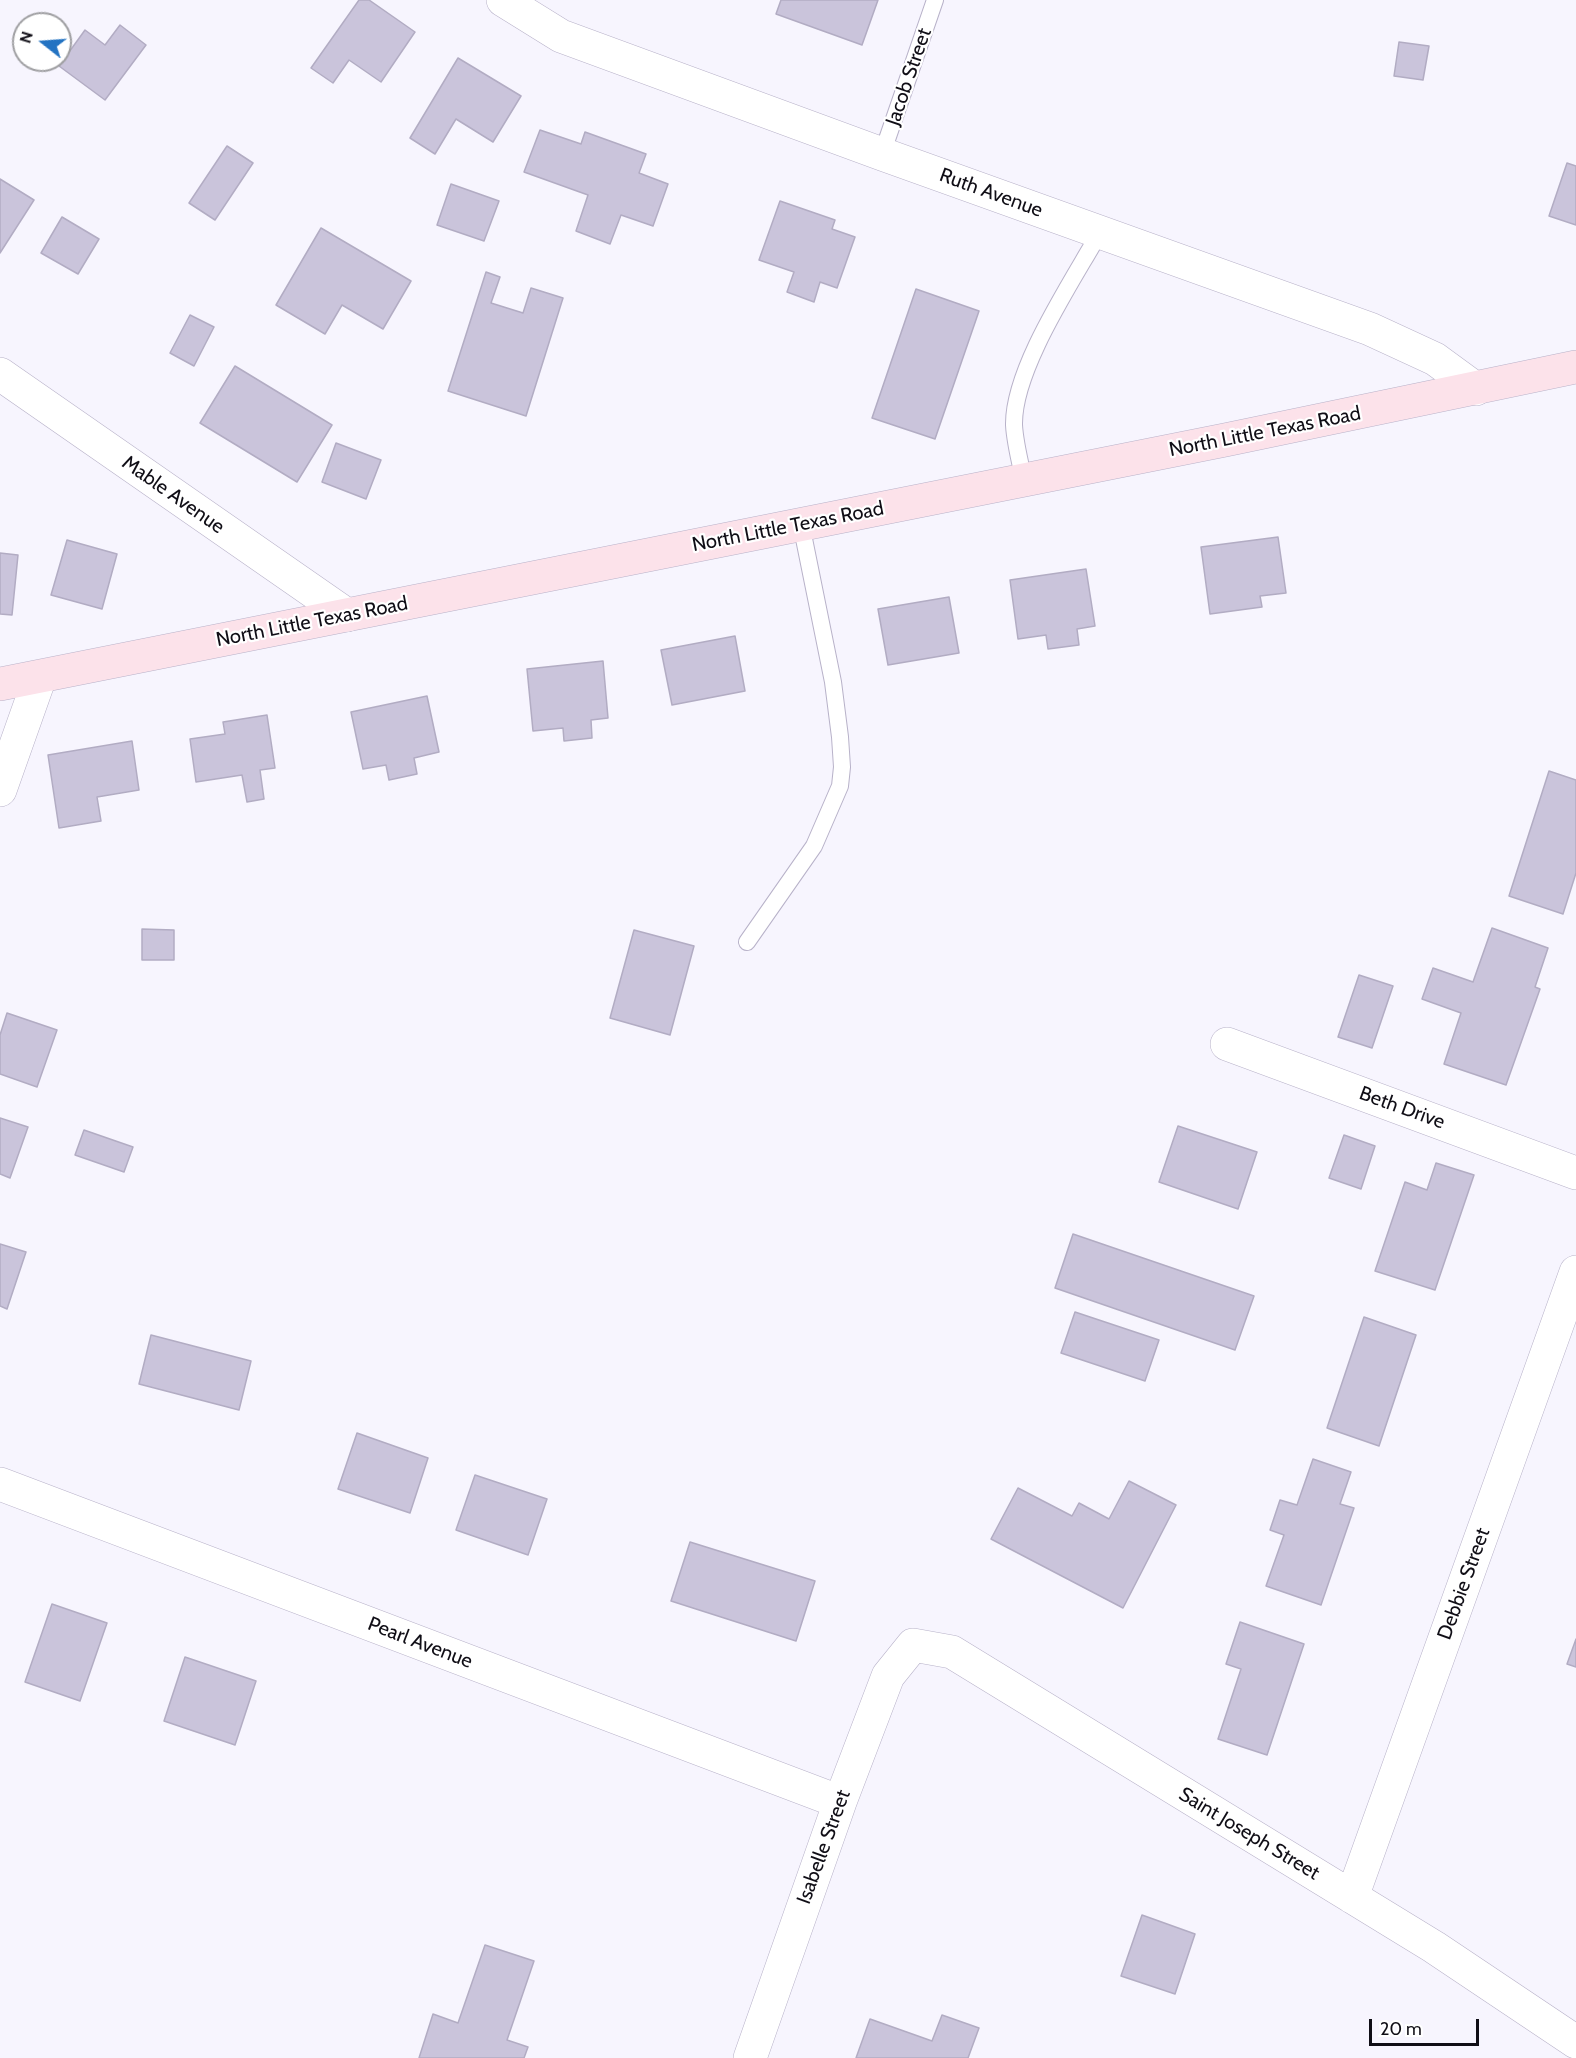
<!DOCTYPE html>
<style>
body{margin:0}
#map{position:relative;width:1576px;height:2058px;overflow:hidden;background:#f7f5fe;font-family:Cabin,sans-serif}
canvas{display:block}
.north{position:absolute;left:12px;top:12px;width:60px;height:60px;box-sizing:border-box;background:#fff;border:2px solid #9f9fa2;border-radius:50%;rotate:287deg;font-size:16px;font-weight:700;line-height:24px;text-align:center;color:#100e16}
.north::after{content:'';display:block;margin:auto;width:21px;height:27px;background:#2373c2;clip-path:polygon(50% 0,100% 100%,50% 72%,0 100%)}
.scale{position:absolute;left:1369px;top:2019px;width:110px;height:27px;box-sizing:border-box;border:3px solid #100e16;border-top:0;padding-left:8px;font-size:18px;line-height:21px;white-space:nowrap;color:#100e16;-webkit-text-stroke:4px #fff;paint-order:stroke}
</style>
<div id="map">
<canvas width="1576" height="2058"></canvas>
<div class="north">N</div>
<div class="scale">20 m</div>
</div>
<script>
const g = document.querySelector('canvas').getContext('2d');
g.lineJoin = 'round';
function paint(path, color) { g.fillStyle = color; g.fill(path, 'evenodd'); }
function trace(path, color, width, dash) { g.strokeStyle = color; g.lineWidth = width; g.lineCap = dash ? 'butt' : 'round'; g.setLineDash(dash || []); g.stroke(path); }
function label(font, color, halo, rows, align = 'center') {
  g.font = font + ' Cabin,sans-serif'; g.lineWidth = 4.5; g.setLineDash([]); g.textBaseline = 'middle'; g.strokeStyle = halo; g.fillStyle = color; for (const [text, x, y, turn = 0] of rows) {
    g.save(); g.translate(x, y); g.rotate((+turn || 0) * Math.PI / 180); g.textAlign = isNaN(turn) ? turn : align; if (halo) g.strokeText(text, 0, 0); g.fillText(text, 0, 0); g.restore();
  }
}
const building = new Path2D(`
 M359 0H369L415 32 381 82 349 60 333 83 311 68Z
 M781 0H878L862 45 776 14Z
 M120 25 146 45 105 100 59 66 85 30 105 45Z
 M1399 42 1429 46 1423 80 1394 76Z
 M458 58 521 96 493 142 456 119 435 154 410 138Z
 M540 130 581 144 585 132 646 154 639 173 668 184 653 226 621 215 610 244 576 231 588 195 524 172Z
 M227 146 253 163 215 220 189 203Z
 M1567 163 1576 166V225L1549 216Z
 M0 179 34 200 0 253Z
 M451 184 499 201 484 241 437 225Z
 M780 201 835 220 832 229 855 237 837 288 820 282 814 302 787 292 794 272 759 260Z
 M62 217 99 239 78 274 41 253Z
 M321 228 411 281 383 329 342 305 325 334 276 305Z
 M486 272 500 277 491 303 523 313 531 288 563 298 526 416 448 391Z
 M916 289 979 311 935 439 872 418Z
 M190 315 214 327 194 366 170 353Z
 M235 366 332 425 297 482 200 423Z
 M336 443 381 460 366 499 322 482Z
 M1278 537 1286 593 1260 596 1262 607 1210 614 1201 547Z
 M67 540 117 554 102 609 51 595Z
 M0 553 18 555 12 615 0 614Z
 M1086 569 1095 626 1077 629 1079 645 1048 649 1046 635 1018 639 1010 580Z
 M949 597 959 653 888 665 878 609Z
 M735 636 745 691 672 705 661 650Z
 M603 661 608 718 591 720 592 738 564 741 563 728 533 731 527 669Z
 M427 696 439 752 414 758 417 774 389 780 386 765 363 769 351 712Z
 M267 715 275 768 260 770 264 799 247 802 242 775 196 782 190 739 225 734 223 722Z
 M132 741 139 790 97 797 101 821 59 828 48 755Z
 M1549 771 1576 780V873L1563 914 1509 896Z
 M1492 928 1548 948 1535 987 1540 989 1506 1085 1444 1064 1461 1013 1422 999 1433 968 1473 982Z
 M142 929 174 930V960H142Z
 M634 930 694 946 670 1035 610 1018Z
 M1359 975 1393 986 1372 1048 1338 1037Z
 M7 1013 57 1030 37 1087 0 1074V1035Z
 M0 1118 28 1127 10 1178 0 1174Z
 M1178 1126 1257 1152 1238 1209 1159 1182Z
 M84 1130 133 1147 124 1172 75 1155Z
 M1344 1135 1375 1146 1361 1189 1329 1178Z
 M1436 1163 1474 1175 1435 1290 1375 1271 1405 1182 1427 1190Z
 M1073 1234 1254 1296 1235 1350 1055 1288Z
 M0 1244 26 1252 7 1309 0 1306Z
 M1075 1312 1159 1340 1145 1381 1061 1353Z
 M1364 1317 1416 1335 1379 1446 1327 1428Z
 M151 1335 251 1361 239 1410 139 1384Z
 M357 1433 428 1458 410 1513 338 1489Z
 M1313 1459 1351 1472 1340 1504 1354 1508 1321 1605 1266 1586 1284 1535 1270 1530 1280 1500 1297 1505Z
 M475 1475 547 1499 528 1555 456 1530Z
 M1129 1481 1176 1505 1123 1608 991 1539 1018 1488 1072 1516 1079 1503 1109 1519Z
 M690 1542 815 1581 796 1641 671 1601Z
 M52 1604 107 1623 80 1701 25 1682Z
 M1240 1622 1304 1644 1267 1755 1218 1739 1241 1669 1226 1664Z
 M1576 1639V1667L1567 1664Z
 M185 1657 256 1681 235 1745 164 1721Z
 M1142 1915 1195 1934 1175 1994 1121 1976Z
 M485 1945 534 1961 507 2040 528 2047 524 2058H419L433 2014 458 2023Z
 M942 2015 979 2028 968 2058H856L870 2019 932 2041Z`);
const lane = new Path2D(`
 M882 154 935 0
 M1024 480C1020 462 1015 443 1014 425 1013 369 1072 282 1100 232
 M747 942 814 846 840 786 842 767 840 737 833 682 801 524`);
const street = new Path2D(`
 M503 0 561 36 882 154 1370 329 1435 359 1476 389
 M0 374 347 615
 M0 790 40 677
 M1227 1044 1576 1173
 M0 1484 840 1802
 M1352 1897 1576 1272
 M750 2058 840 1802 888 1676 913 1645 952 1652 1434 1947 1576 2042`);
const secondary = new Path2D(`
 M0 684 1225 440 1576 367`);
const streetNames = [
 ["Jacob Street",909,77,-71],
 ["Ruth Avenue",991,193,20],
 ["North Little Texas Road",1265,432,-11],
 ["Mable Avenue",173,495,35],
 ["North Little Texas Road",788,527,-11],
 ["North Little Texas Road",312,622,-11],
 ["Beth Drive",1402,1108,20],
 ["Debbie Street",1464,1584,-70],
 ["Pearl Avenue",420,1643,21],
 ["Saint Joseph Street",1249,1834,31],
 ["Isabelle Street",824,1847,-70]
];
paint(building, '#cac4db');
trace(building, '#b2acc3', 1.5);
trace(lane, '#b8b2c9', 18);
trace(street, '#b8b2c9', 34);
trace(secondary, '#b8b2c9', 34);
trace(lane, '#fff', 16);
trace(street, '#fff', 33);
trace(secondary, '#fce2ea', 33);
label('20px', '#100e16', '#fff', streetNames);
</script>
